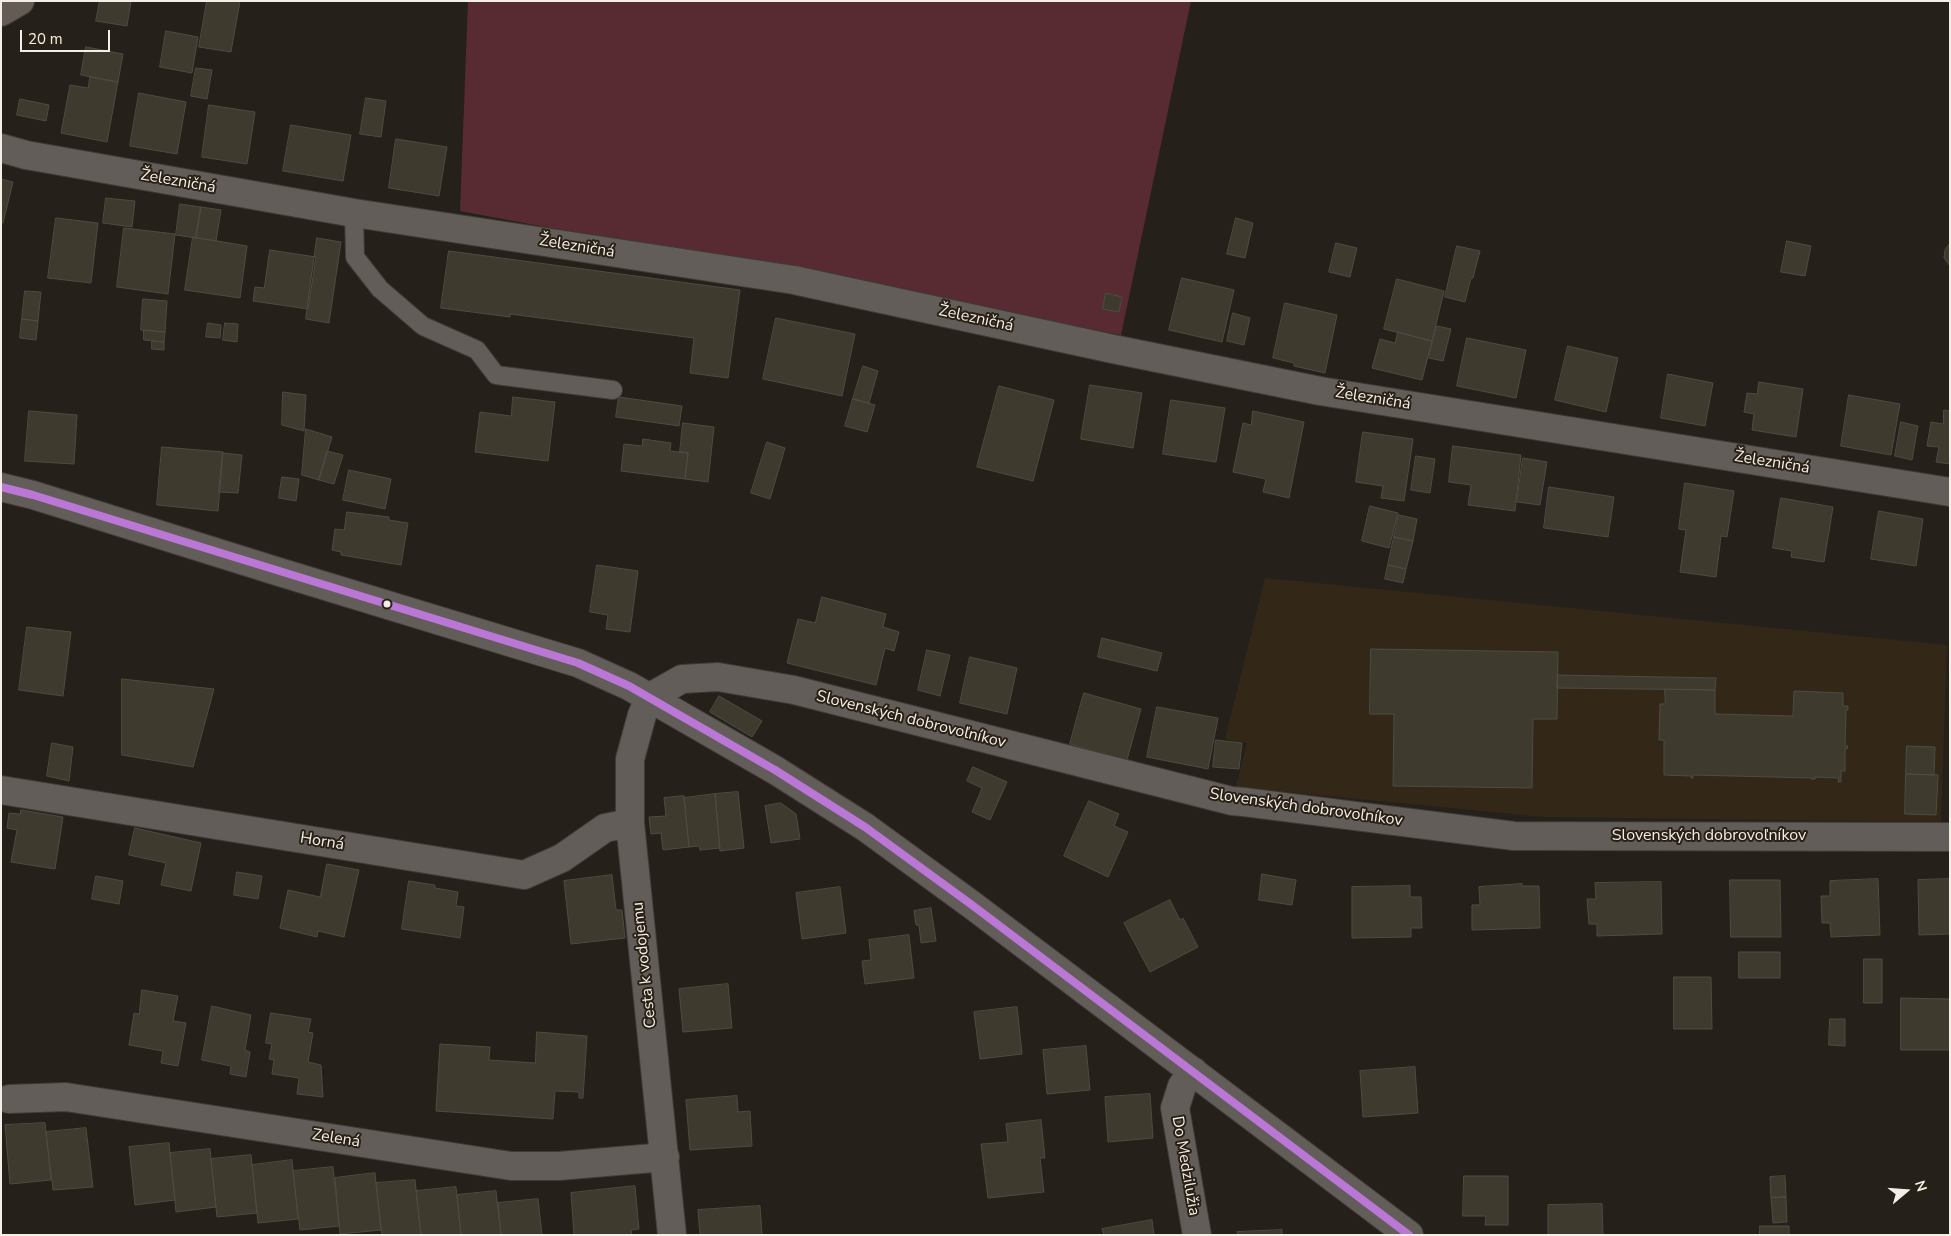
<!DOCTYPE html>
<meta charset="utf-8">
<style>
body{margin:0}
#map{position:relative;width:1951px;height:1236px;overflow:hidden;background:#26201a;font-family:"Nunito Sans",sans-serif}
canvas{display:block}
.frame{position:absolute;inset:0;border:2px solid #f3eee6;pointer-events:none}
.north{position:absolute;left:1881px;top:1166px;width:50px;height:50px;-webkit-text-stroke:4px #2a2116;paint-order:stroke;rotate:72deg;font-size:14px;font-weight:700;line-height:20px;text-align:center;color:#f3eee6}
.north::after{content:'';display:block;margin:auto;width:18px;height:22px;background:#f3eee6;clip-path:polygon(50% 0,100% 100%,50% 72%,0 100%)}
.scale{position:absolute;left:20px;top:30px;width:90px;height:22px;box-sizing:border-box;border:2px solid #f3eee6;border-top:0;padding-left:6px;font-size:15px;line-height:18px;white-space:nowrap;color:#f3eee6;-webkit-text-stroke:4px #2a2116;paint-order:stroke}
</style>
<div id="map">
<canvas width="1951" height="1236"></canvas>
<div class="frame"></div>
<div class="north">N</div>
<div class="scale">20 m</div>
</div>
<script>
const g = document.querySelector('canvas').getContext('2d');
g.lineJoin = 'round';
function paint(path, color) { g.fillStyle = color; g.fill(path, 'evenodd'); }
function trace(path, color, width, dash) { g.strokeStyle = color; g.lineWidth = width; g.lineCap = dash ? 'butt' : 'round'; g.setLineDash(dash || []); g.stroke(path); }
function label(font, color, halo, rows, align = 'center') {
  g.font = font + ' "Nunito Sans",sans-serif'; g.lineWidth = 4; g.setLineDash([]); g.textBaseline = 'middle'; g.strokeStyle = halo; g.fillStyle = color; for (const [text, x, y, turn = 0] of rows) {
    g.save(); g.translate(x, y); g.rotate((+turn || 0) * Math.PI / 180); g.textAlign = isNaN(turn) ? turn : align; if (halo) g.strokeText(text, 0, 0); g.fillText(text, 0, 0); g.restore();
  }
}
const built = new Path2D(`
 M1265 578 1947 645 1941 822 1544 817 1236 787 1247 743 1225 739Z`);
const green = new Path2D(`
 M468 1H1191L1121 335 460 211Z`);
const building = new Path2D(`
 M100 1H131L127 26 96 21Z
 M207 1H240L231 52 199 47Z
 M166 31 198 37 192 73 160 67Z
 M86 47 123 54 118 82 81 75Z
 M196 68 212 70 207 99 191 96Z
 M90 77 118 82 107 142 61 133 70 85 88 88Z
 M139 93 186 102 177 154 130 146Z
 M366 98 386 101 381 137 360 134Z
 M20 99 49 105 46 121 17 115Z
 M209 105 255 112 247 164 202 157Z
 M291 125 351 135 343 181 283 171Z
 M396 139 447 147 439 196 389 188Z
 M1 179 13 182 3 223 1 222Z
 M106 198 135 201 132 227 103 223Z
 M180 204 201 207 196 238 176 235Z
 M201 207 221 210 216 241 196 238Z
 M56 218 98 223 91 283 48 278Z
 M1236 218 1253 223 1245 258 1227 254Z
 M124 228 175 234 168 294 117 287Z
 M193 237 247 246 240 298 185 290Z
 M317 238 341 242 329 323 306 319Z
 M1787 241 1811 246 1805 276 1781 272Z
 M1336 243 1357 248 1350 277 1329 272Z
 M1950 243V266L1944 258 1945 250Z
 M1457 246 1480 251 1473 278H1471L1465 302 1445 297Z
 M270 250 316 257 308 309 253 301 255 287 264 288Z
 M449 251 740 290 728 378 690 373 694 338 510 314V317L441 308Z
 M1182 278 1234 290 1222 342 1169 330Z
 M1397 279 1444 291 1432 341 1384 329Z
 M25 291 41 292 38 321 22 319Z
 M1106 293 1122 297 1119 312 1103 309Z
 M143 299 167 301 165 332 141 330Z
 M1285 303 1337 315 1325 373 1294 366V363L1273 358Z
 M1233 313 1250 318 1244 345 1227 341Z
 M776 318 855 334 842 396 763 379Z
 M22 319 38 321 36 340 20 338Z
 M208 323 221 325 220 338 206 337Z
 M225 323 238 324 237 342 223 340Z
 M1437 326 1451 329 1443 361 1429 358Z
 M144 330 165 332 164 342 144 340Z
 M1398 332 1432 341 1422 380 1372 368 1380 339 1395 343Z
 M1467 338 1526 350 1516 398 1457 386Z
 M152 341 164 342V350L152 349Z
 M1568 346 1618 358 1606 412 1555 400Z
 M863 366 878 371 869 403 853 399Z
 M1668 374 1713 383 1705 426 1661 418Z
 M1759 382 1803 389 1796 437 1752 430 1754 414 1744 412 1747 393 1757 394Z
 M1090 385 1142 393 1133 448 1081 439Z
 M999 386 1054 400 1033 481 977 467Z
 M283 392 306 395 304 431 282 425Z
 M1849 395 1900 404 1891 455 1841 446Z
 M513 397 555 402 548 461 475 452 480 412 511 416Z
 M619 397 682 406 679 426 616 417Z
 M853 399 875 405 867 432 845 426Z
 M1171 400 1225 408 1216 462 1163 454Z
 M1944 410 1950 411V464L1936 462 1939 447 1927 446 1931 422 1943 424Z
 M29 411 77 415 74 464 25 461Z
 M1253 411 1304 422 1289 498 1263 492 1266 479 1233 472 1243 423 1251 425Z
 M1901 422 1918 426 1912 460 1895 456Z
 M683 423 714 427 708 482 685 479 688 453 680 452Z
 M306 429 332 437 319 480 302 475Z
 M1363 432 1413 439 1404 501 1381 498 1383 486 1356 482Z
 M643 439 671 443 670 451 688 453 685 479 621 471 624 444 642 446Z
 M767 442 785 448 770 499 751 493Z
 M1453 446 1521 455 1515 511 1468 505 1471 485 1449 482Z
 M162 447 223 452 218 511 157 505Z
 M327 451 343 455 334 484 319 480Z
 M223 453 242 455 238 493 219 492Z
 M1416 456 1435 459 1430 493 1411 490Z
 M1523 458 1547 462 1540 505 1517 502Z
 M349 470 391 479 385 509 343 500Z
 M282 477 299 479 296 501 279 498Z
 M1685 483 1734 491 1727 537 1721 536 1716 577 1680 572 1686 530 1679 529Z
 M1549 487 1614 497 1608 537 1544 528Z
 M1781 498 1833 507 1824 562 1791 557 1792 551 1773 548Z
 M1370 506 1398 513 1389 548 1362 541Z
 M1879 511 1923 519 1916 566 1871 559Z
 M347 512 389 517V520L408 523 401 565 341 555V552L332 550 335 529 344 530Z
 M1399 515 1417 519 1413 541 1394 537Z
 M1394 537 1413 541 1406 569 1388 565Z
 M597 565 638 571 630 632 606 629 608 615 590 612Z
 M1388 565 1406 569 1403 583 1385 579Z
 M822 597 886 614 883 627 899 632 894 651 885 648 876 685 787 663 798 619 815 623Z
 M27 627 71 632 63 696 19 690Z
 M1102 638 1162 653 1157 671 1098 657Z
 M1371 649 1558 652 1557 719H1533L1532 788 1393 786 1394 714H1370Z
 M927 650 950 655 940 696 918 690Z
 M970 657 1017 668 1007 714 960 703Z
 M1558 675 1716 678 1715 690 1557 688Z
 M122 679 214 689 193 767 122 755Z
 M1665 689 1715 690V714L1793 716 1794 691 1843 693V706H1848V710H1846L1845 746H1848L1847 749H1845V771H1841V782H1838L1839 778 1815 777V779H1811L1812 778 1693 775V778H1691V776L1664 775V740H1659L1660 704H1665Z
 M1084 693 1141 709 1127 760 1070 744Z
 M719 696 762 721 752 737 710 712Z
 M1157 707 1218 718 1208 769 1147 757Z
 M1216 740 1242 743 1239 769 1213 767Z
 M52 743 73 747 69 781 47 776Z
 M1907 746 1935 747 1934 775 1906 774Z
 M973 767 1007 782 990 820 972 812 982 788 967 781Z
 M1906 774 1938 775 1936 815 1905 814Z
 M738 792 744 848 720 851 715 794Z
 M715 794 720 848 700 850 699 846 689 847 684 798Z
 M684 796 689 847 663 850 661 833 651 834 649 817 666 816 664 798Z
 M1089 801 1119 814 1114 826 1128 832 1108 877 1064 856Z
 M781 803 796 814 800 839 771 843 765 806Z
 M21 810 63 817 55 869 11 862 17 830 7 828 9 813 20 814Z
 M135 828 201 843 191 891 161 885 166 863 129 855Z
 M327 864 359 870 344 937 318 931 317 937 280 928 288 890 320 897Z
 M237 872 262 876 258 899 234 895Z
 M1262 874 1296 880 1292 905 1259 900Z
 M612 875 616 910H622L625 938 571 944 564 881Z
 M96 876 123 881 119 904 92 899Z
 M1878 879 1880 935 1831 937 1830 923H1822L1821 896H1830V881Z
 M1950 879V934L1919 935 1918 880Z
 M1730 880H1780L1781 937H1731Z
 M409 881 435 885V888L458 892 456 906 464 907 460 938 402 929Z
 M1661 882 1662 934 1597 936V924H1589L1587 899H1596L1595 883Z
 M1522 884V886H1539L1540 928 1472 930V905H1480L1479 887Z
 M1410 886V897H1421L1422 928H1411V937L1352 938V887Z
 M840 887 846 933 802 939 796 893Z
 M1170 900 1180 920 1183 918 1198 947 1150 972 1124 923Z
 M931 908 936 941 921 943 919 925H916L914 911Z
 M909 935 914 978 865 984 862 961 871 960 869 940Z
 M1739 952H1780V978H1739Z
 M1864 959H1882V1003H1864Z
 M1674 977H1711L1712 1029H1674Z
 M728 984 732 1028 683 1032 679 989Z
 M142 990 178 996 173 1021 186 1023 178 1066 161 1063 163 1051 129 1045 134 1013 139 1014Z
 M1901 998 1950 999V1050H1901Z
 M212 1006 251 1015 245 1050 250 1052 246 1077 230 1074 231 1066 202 1060Z
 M1017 1007 1022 1054 980 1059 974 1012Z
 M271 1013 311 1019 308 1032 313 1033 308 1062 321 1065 323 1097 297 1094 299 1078 272 1074 274 1060 269 1059 272 1044 266 1043Z
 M1830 1019H1845V1046L1829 1045Z
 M537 1032 587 1036 583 1098H579V1092L555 1091 553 1119 436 1111 440 1044 490 1047 489 1060 535 1063Z
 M1086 1046 1090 1090 1047 1094 1043 1050Z
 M1415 1067 1418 1113 1363 1117 1360 1071Z
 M1150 1094 1153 1138 1108 1142 1105 1097Z
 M737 1096 738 1112 750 1111 752 1146 690 1150 686 1100Z
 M1041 1120 1045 1158H1040L1044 1192 988 1198 981 1144 1008 1142 1006 1124Z
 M45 1123 51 1180 10 1184 5 1125Z
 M86 1128 93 1187 53 1190 46 1132Z
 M169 1143 175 1200 135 1205 129 1147Z
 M210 1149 216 1207 176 1212 170 1153Z
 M251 1155 257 1213 217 1217 211 1159Z
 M292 1160 298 1219 258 1223 252 1165Z
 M333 1167 339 1226 300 1230 293 1171Z
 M375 1173 381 1230 340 1234 335 1178Z
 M1464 1176H1508V1225H1485L1486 1216H1463Z
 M1785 1176 1786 1197 1771 1198 1770 1177Z
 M415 1180 421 1235H382L376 1183Z
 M635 1186 639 1229 631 1230 632 1235H574L571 1193Z
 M456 1187 461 1235H421L416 1191Z
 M496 1191 501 1235H461L457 1195Z
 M1786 1197 1787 1222 1773 1223 1771 1198Z
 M538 1199 542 1235H501L498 1203Z
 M1602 1204 1603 1235H1548V1205Z
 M760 1206 762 1235H700L698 1210Z
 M1152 1220 1154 1235H1104L1102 1229Z
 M1760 1226H1789V1235H1760Z
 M1282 1230V1235H1238L1237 1232Z`);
const lane = new Path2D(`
 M354 213 355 257 380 289 423 326 477 350 496 375 613 390`);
const street = new Path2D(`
 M1 148 26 155 354 213 794 280 1113 349 1320 391 1950 492
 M1 790 524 875 562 858 605 828 630 823
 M1193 1071 1182 1086 1175 1108 1197 1235
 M9 1099 66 1097 511 1166H559L665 1157
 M672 1235 630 823V759L642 715 650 697 682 679 718 677 794 690 1232 801 1244 802 1514 836 1950 837`);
const secondary = new Path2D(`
 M1 487 33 495 276 571 578 663 629 686 775 770 865 827 972 905 1409 1235`);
const primary = new Path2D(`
 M1 12 20 1`);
const bus1 = new Path2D(`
 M1 487 33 495 578 663 629 686 775 770 865 827 972 905 1409 1235`);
const markers = [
 [387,604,4.5,"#f3eee6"]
];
const streetNames = [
 ["Železničná",178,182,10],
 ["Železničná",577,247,9],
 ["Železničná",976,319,12],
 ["Železničná",1373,399,9],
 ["Železničná",1772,463,9],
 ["Slovenských dobrovoľníkov",911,720,14],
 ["Slovenských dobrovoľníkov",1306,808,8],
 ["Slovenských dobrovoľníkov",1709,836],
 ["Horná",322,842,9],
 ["Cesta k vodojemu",645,965,-96],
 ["Zelená",336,1139,9],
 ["Do Medzilužia",1185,1166,80]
];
paint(built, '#332818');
paint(green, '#572b31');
paint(building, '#3e3a2d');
trace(building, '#4d4b45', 1);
trace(lane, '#3f3b37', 20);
trace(street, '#3f3b37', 30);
trace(secondary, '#3f3b37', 30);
trace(primary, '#3f3b37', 30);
trace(lane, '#625d58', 18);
trace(street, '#625d58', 28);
trace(secondary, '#625d58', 28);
trace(primary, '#635b54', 28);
trace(bus1, '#ba77d6', 8);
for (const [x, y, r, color] of markers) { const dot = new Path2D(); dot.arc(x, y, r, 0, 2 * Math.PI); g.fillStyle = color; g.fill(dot); trace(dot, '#2a2116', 2); }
label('16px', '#f3eee6', '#2a2116', streetNames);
</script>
